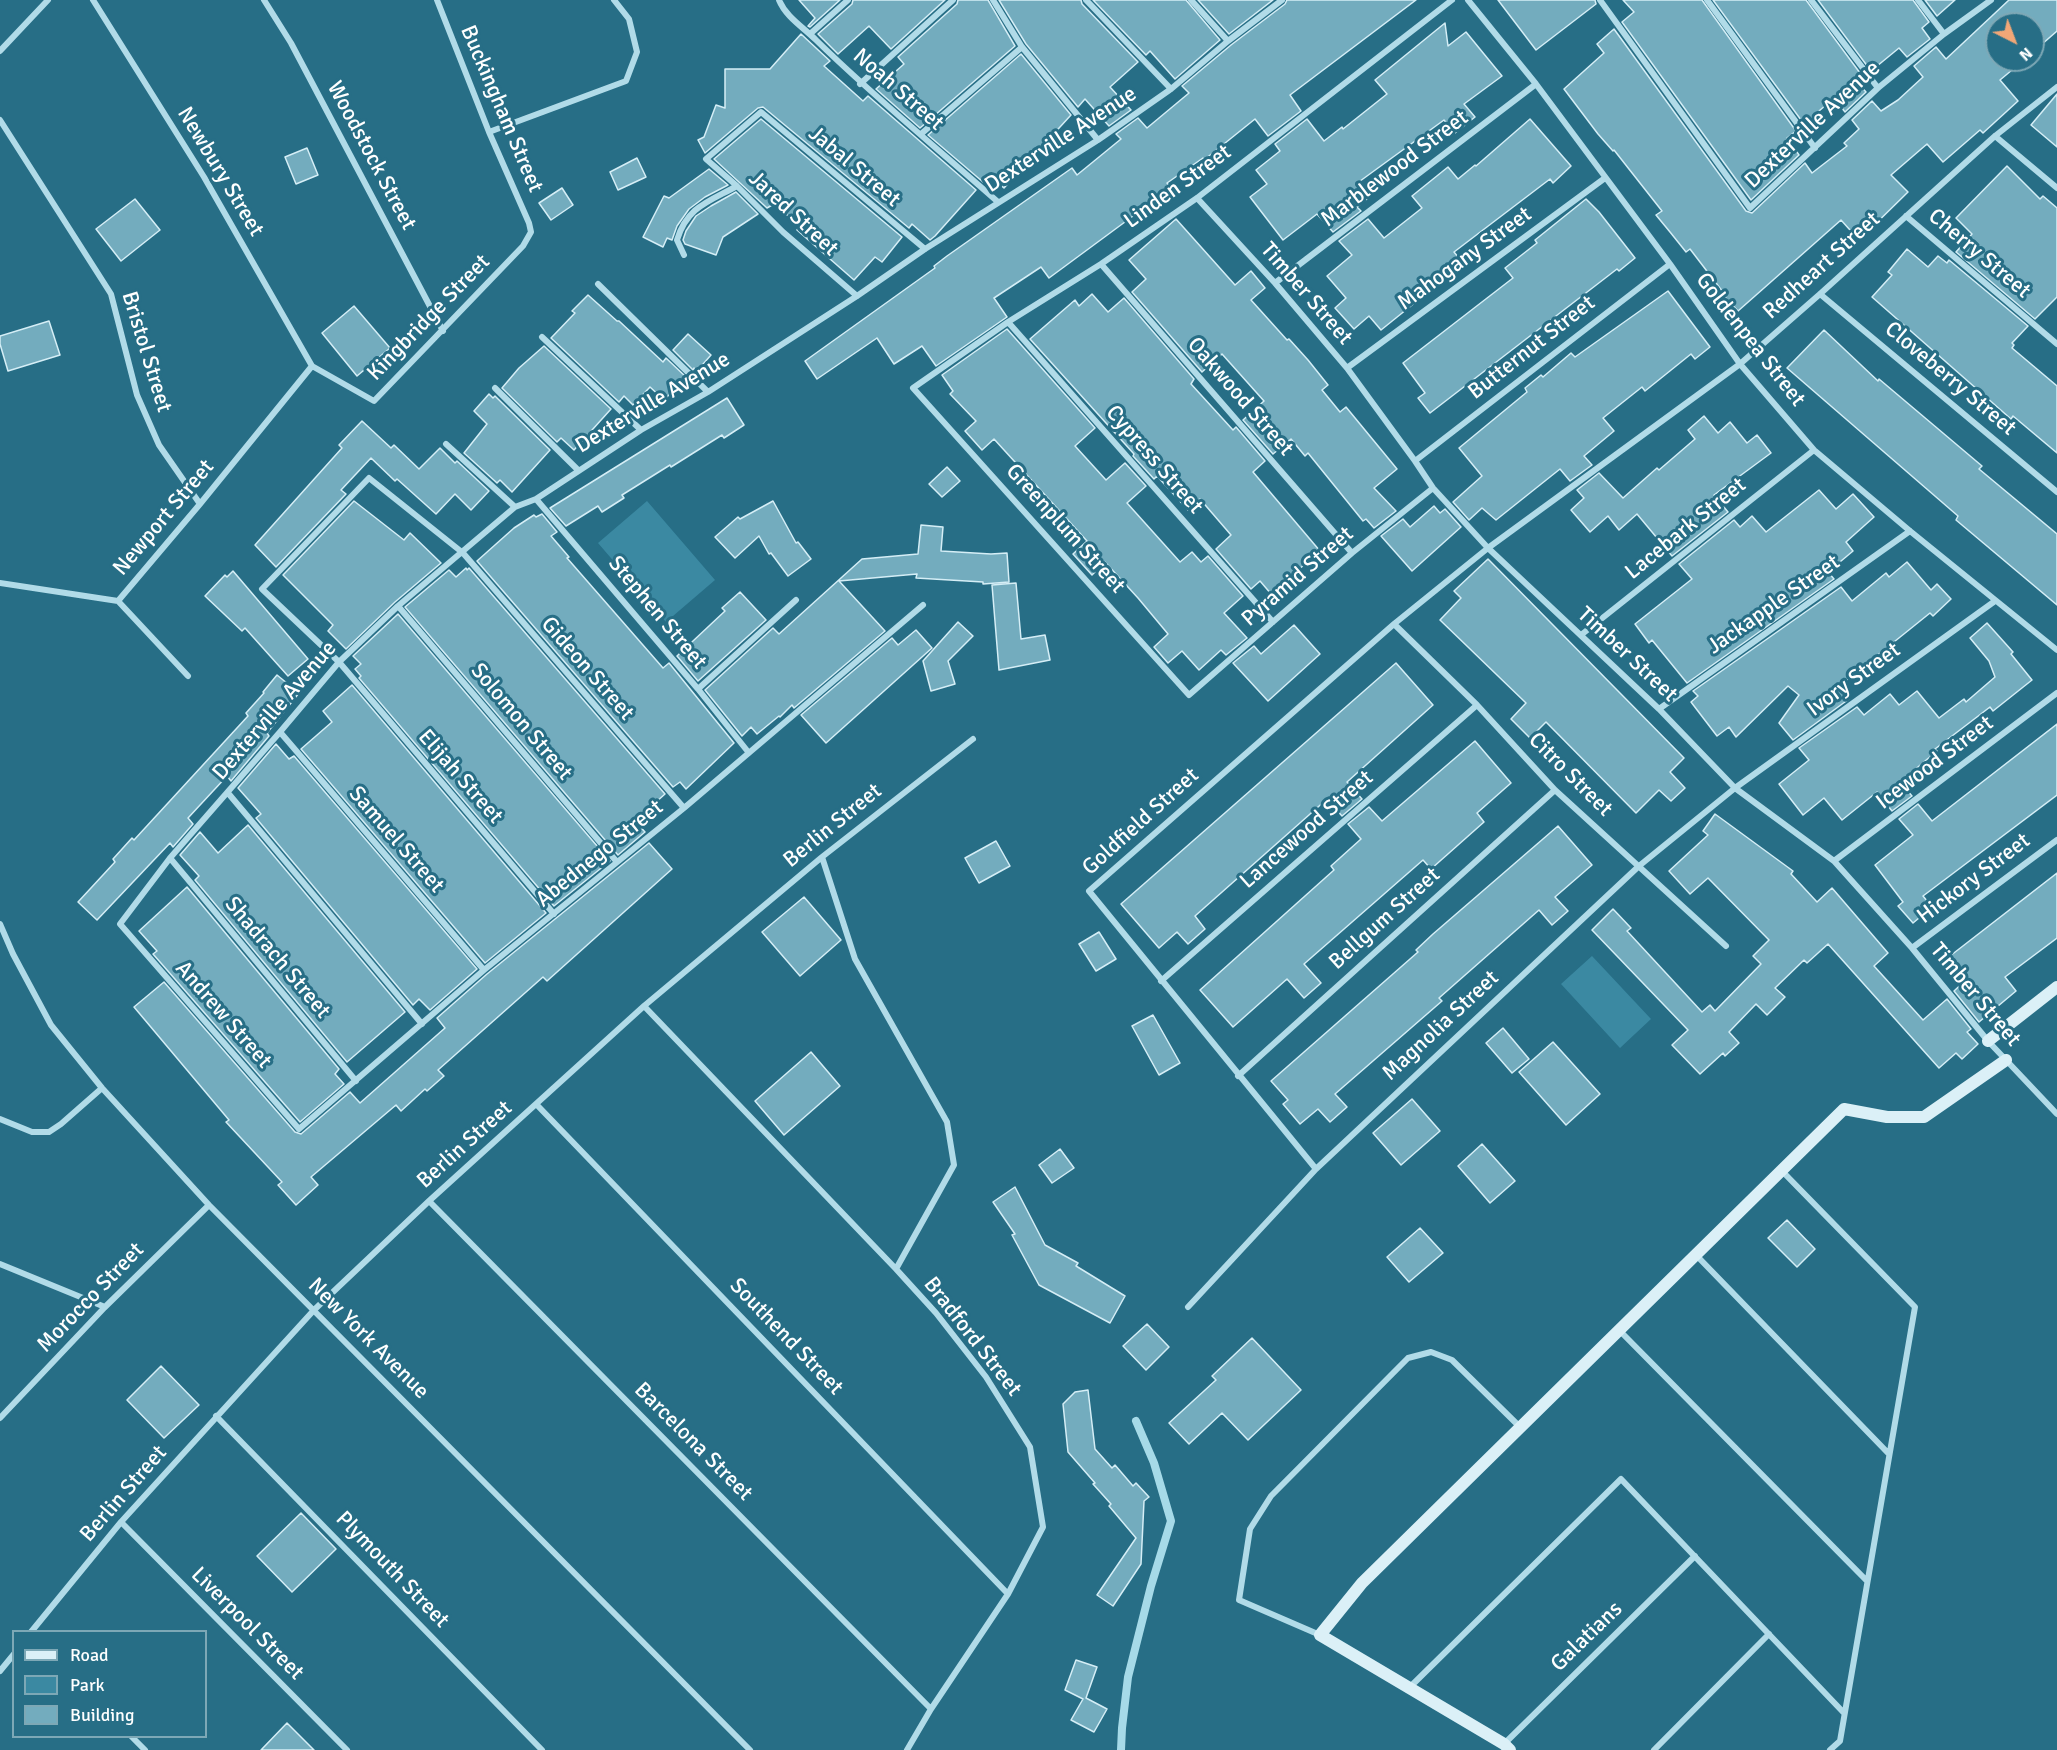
<!DOCTYPE html>
<style>
body{margin:0}
#map{position:relative;width:2057px;height:1750px;overflow:hidden;background:#276e86;font-family:Signika,sans-serif}
canvas{display:block}
.legend{position:absolute;left:12px;top:1630px;width:195px;height:108px;box-sizing:border-box;background:#276e86;border:2px solid #7da8b6;margin:0;padding:8px 10px;list-style:none;font-size:18px;color:#fff}
.legend li{display:flex;align-items:center;gap:12px;height:30px}
.legend b{width:30px;border:2px solid #7da8b6}
.north{position:absolute;left:1985px;top:12px;width:60px;height:60px;box-sizing:border-box;background:#276e86;border:2px solid #7da8b6;border-radius:50%;rotate:138deg;font-size:16px;font-weight:700;line-height:24px;text-align:center;color:#fff}
.north::after{content:'';display:block;margin:auto;width:21px;height:27px;background:#f1a777;clip-path:polygon(50% 0,100% 100%,50% 72%,0 100%)}
</style>
<div id="map">
<canvas width="2057" height="1750"></canvas>
<ul class="legend">
<li><b style="height:8px;background:#dbf0f7"></b>Road</li>
<li><b style="height:16px;background:#3b89a2"></b>Park</li>
<li><b style="height:16px;background:#73acbe"></b>Building</li>
</ul>
<div class="north">N</div>
</div>
<script>
const g = document.querySelector('canvas').getContext('2d');
g.lineJoin = 'round';
function paint(path, color) { g.fillStyle = color; g.fill(path, 'evenodd'); }
function trace(path, color, width, dash) { g.strokeStyle = color; g.lineWidth = width; g.lineCap = dash ? 'butt' : 'round'; g.setLineDash(dash || []); g.stroke(path); }
function label(font, color, halo, rows, align = 'center') {
  g.font = font + ' Signika,sans-serif'; g.lineWidth = 6; g.setLineDash([]); g.textBaseline = 'middle'; g.strokeStyle = halo; g.fillStyle = color; for (const [text, x, y, turn = 0] of rows) {
    g.save(); g.translate(x, y); g.rotate((+turn || 0) * Math.PI / 180); g.textAlign = isNaN(turn) ? turn : align; if (halo) g.strokeText(text, 0, 0); g.fillText(text, 0, 0); g.restore();
  }
}
const green = new Path2D(`
 M647 501 715 580 666 622 598 543Z
 M1592 956 1651 1019 1620 1048 1561 984Z`);
const stream = new Path2D(`
 M1121 1750 1122 1728 1128 1677 1151 1586 1171 1521 1154 1463 1136 1421`);
const building = new Path2D(`
 M799 0H840L810 27 808 26 815 18Z
 M853 0H945L891 49 869 26 838 54 818 34 852 4Z
 M958 0H988L1015 46 920 128 876 89 904 64 898 57 957 4Z
 M999 0H1081L1082 4 1138 62 1110 87 1131 110 1109 126 1085 99 1078 107 1026 44Z
 M1093 0H1186L1220 40 1175 79 1150 51 1146 55Z
 M1198 0H1273L1229 34Z
 M1287 0H1416L1290 95 1301 111 1268 136 1255 119 1204 160 1203 158 1167 183 1171 188 1049 278 1041 267 994 298 1007 317 936 366 922 346 894 364 877 338 817 379 805 361 935 268 934 266 947 256 1072 168 1077 175 1121 139 1116 134 1138 118 1147 128 1189 93 1182 86 1231 45 1285 4Z
 M1498 0H1595L1596 4 1536 50Z
 M1623 0H1702L1796 131 1787 138 1799 155 1751 200 1622 22 1634 12Z
 M1713 0H1806L1863 77 1857 82 1866 92 1845 112 1834 98 1804 124Z
 M1818 0H1913L1929 22 1922 28 1930 39 1907 57 1899 48 1871 71Z
 M1925 0H1955L1937 16Z
 M2009 0H2057V31L2033 52V24H1997V60H2024L2000 80 2018 101 1983 133 1980 130 1943 162 1927 144 1891 175 1908 192 1859 240 1841 220 1738 311 1725 297 1726 296 1690 249 1686 252 1670 232 1656 215 1662 211 1614 150 1613 151 1598 134 1564 89 1604 53 1597 44 1614 29 1746 211 1752 213 1805 163 1812 173 1847 146 1844 143 1859 129 1852 120 1872 101 1881 111 1898 100 1923 77 1914 66 1936 47 1946 59Z
 M1445 23 1448 46 1466 32 1502 76 1464 104 1475 117 1455 133 1444 120 1356 184 1368 198 1357 207 1361 211 1333 232 1317 214 1283 240 1250 197 1267 184 1256 170 1280 151 1275 144 1307 119 1324 141 1342 127 1343 129 1387 94 1375 80Z
 M801 34 830 61 824 66 863 101 868 96 976 190 935 236 930 240 912 224 909 228 763 107 758 108 705 153 698 140 704 137 716 105 725 108V69H770Z
 M1021 54 1071 115 1004 188 989 176 983 182 928 135Z
 M2057 94V147L2031 125Z
 M761 119 902 237 882 262 875 257 854 280 797 230 800 226 774 204 767 208 714 159Z
 M1530 119 1571 166 1553 183 1550 179 1454 252 1463 263 1428 295 1427 293 1381 330 1369 316 1354 329 1335 308 1346 298 1327 276 1352 255 1339 241 1368 219 1384 238 1422 208 1412 196 1448 167 1458 179 1475 165 1476 166Z
 M307 148 318 175 296 184 285 157Z
 M637 158 646 177 618 190 610 172Z
 M2007 166 2040 199 2043 196 2057 208V297L2035 319 1956 252 1972 234 1956 218Z
 M709 169 728 185 705 197 689 209 677 226 672 240 667 238 663 247 643 237 664 196 669 198Z
 M562 188 573 205 551 220 539 203Z
 M736 192 758 214 723 237 716 255 685 244 683 240 686 231 696 216 711 206Z
 M135 199 160 230 121 261 96 229Z
 M1586 199 1599 212 1635 258 1619 271 1617 269 1430 413 1418 398 1425 393 1403 363 1513 278 1505 268 1537 243 1535 240Z
 M1176 219 1235 285 1251 271 1265 288 1251 300 1287 340 1289 339 1308 360 1328 385 1322 390 1340 412 1346 407 1397 469 1374 488 1396 511 1374 528 1366 519 1363 521 1308 453 1305 456 1291 439 1273 454 1243 420 1264 401 1222 354 1202 372 1132 292 1146 279 1129 260Z
 M1907 249 1928 267 1938 256 1947 263 1949 260 2028 326 2012 343 2014 345 2012 348 2057 386V453L2013 416 2011 419 1872 297 1892 275 1888 272Z
 M1668 291 1710 347 1695 359 1691 354 1645 391 1642 387 1603 418 1614 431 1584 456 1592 465 1570 481 1560 469 1496 520 1482 508 1469 520 1453 502 1482 476 1459 448 1527 392 1525 388 1541 375 1543 377 1571 353 1575 357Z
 M1092 294 1108 312 1124 298 1194 379 1191 384 1233 430 1236 427 1265 461 1253 472 1320 551 1297 571 1303 578 1278 602 1260 581 1251 589 1216 549 1231 535 1200 499 1188 510 1157 476 1154 479 1133 456 1134 454 1030 339 1075 300 1079 306Z
 M588 295 617 321H619L663 362 666 358 686 377 664 400 650 387 633 405 624 396 619 402 551 338 575 313 572 311Z
 M354 306 390 348 357 376 322 333Z
 M49 321 60 355 8 371 0 344V336Z
 M1007 329 1095 428 1075 446 1106 480 1125 463 1146 486 1127 503 1180 562 1192 552 1201 562 1208 556 1243 596 1224 613 1247 638 1226 655 1221 650 1199 670 1182 651 1168 663 1154 647 1168 634 1138 598 1105 562 1092 575 1073 554 1087 541 994 439 982 450 965 431 976 421 950 394 953 391 942 375Z
 M1824 330 1878 381 1879 379 1982 466 1979 469 2057 534V605L1956 520 1958 516 1787 368Z
 M688 334 711 355 697 371 694 368 693 370 673 350Z
 M544 346 611 409 574 450 561 438 557 442 502 388 519 368Z
 M489 394 493 398 495 396 550 450 512 492 500 480 497 483 464 453 487 424 474 411Z
 M727 398 744 425 724 438 722 435 671 467 670 465 622 495 624 498 602 512 598 506 566 526 550 508Z
 M1704 416 1718 433 1730 422 1747 443 1757 435 1771 453 1714 495 1728 512 1672 556 1637 514 1619 530 1608 516 1590 532 1571 510 1584 498 1577 490 1599 473 1623 498 1657 468 1659 470 1695 439 1688 430Z
 M362 421 391 448 394 445 419 469 440 448 455 463 457 461 489 491 471 510 455 494 436 514 397 479 395 481 371 458 341 490 346 494 276 567 255 545 342 448 339 445Z
 M947 467 960 481 942 497 929 484Z
 M1819 490 1836 509 1853 494 1874 517 1846 542 1853 551 1828 572 1834 579 1687 683 1652 640 1649 643 1635 624 1692 579 1679 564 1734 520 1740 527 1752 516 1766 532Z
 M354 501 404 540 410 533 441 563 395 602 346 649 328 631 333 625 283 575Z
 M773 501 796 543 798 542 811 559 788 576 771 553 769 554 759 536 735 558 715 537 738 517 740 519Z
 M1434 506 1440 513 1445 509 1461 527 1412 571 1381 536 1403 519 1410 527Z
 M542 514 557 532 551 536 569 557 567 558 663 668 669 663 734 743 686 789 680 782 673 787 477 561 514 528 534 515 536 517Z
 M921 525 943 527 941 551 991 554 1007 553 1009 582 983 584V582L916 578 917 574 839 581 885 631 794 708 792 705 780 717 779 716 757 734 751 727 742 736 705 690 773 628 779 634 862 559 918 554Z
 M1488 559 1684 758 1670 772 1685 788 1671 801 1659 790 1636 813 1546 722 1530 738 1511 719 1526 703 1440 620 1461 598 1454 591Z
 M1907 562 1931 590 1937 584 1951 599 1933 616 1930 613 1838 687 1849 699 1793 740 1779 723 1799 695 1788 686 1736 737 1729 727 1717 736 1691 702 1698 696 1693 691 1841 587 1852 601 1886 573 1889 577Z
 M466 568 467 570 469 568 665 794 635 821 645 832 618 855 405 607 449 570 456 577Z
 M233 571 308 659 288 676 245 628 242 631 205 596 225 575 227 577Z
 M1016 583 1021 639 1045 635 1050 660 999 670 992 585Z
 M740 592 766 620 698 681 677 656 725 611 722 608Z
 M398 614 610 861 554 906 359 678 361 676 355 669 361 664 353 656Z
 M958 622 973 636 948 661 955 684 931 691 923 661Z
 M1987 623 2013 652 2011 654 2032 680 1993 711 1990 707 1935 749 1937 751 1900 782 1912 796 1892 811 1877 792 1842 820 1824 798 1803 815 1779 784 1809 760 1799 748 1857 707 1864 715 1890 694 1899 705 1917 691 1939 718 1964 699 1966 702 1995 677 1989 661 1970 638Z
 M1294 625 1320 654 1268 701 1233 663 1254 646 1261 654Z
 M916 630 932 648 826 743 801 715 892 638 898 645Z
 M1396 663 1433 705 1347 782 1362 799 1342 816 1327 799 1195 916 1205 929 1188 944 1177 932 1159 948 1121 904Z
 M277 675 299 693 267 733 269 736 231 781 227 776 188 818 193 824 173 847 170 843 97 920 78 902 115 862 113 859 132 838 134 840 248 716 246 713 264 693 263 692Z
 M352 685 546 913 485 963 301 749 332 722 323 711Z
 M2057 724V795L1923 896 1932 907 1913 923 1898 906 1903 902 1875 865 1913 835 1899 819 1918 804 1932 821Z
 M1475 741 1511 783 1477 813 1484 822 1431 869 1423 860 1304 964 1321 983 1304 998 1287 979 1233 1027 1200 990 1334 870 1331 866 1361 839 1348 824 1369 807 1382 821Z
 M276 744 289 759 294 756 477 969 430 1010 419 999 413 1005 256 818 261 814 238 788Z
 M1715 814 1793 871 1791 874 1817 902 1832 888 1888 953 1874 966 1923 1020 1947 999 1971 1029 1967 1032 1978 1044 1962 1059 1956 1053 1939 1068 1828 944 1807 963 1804 960 1775 988 1785 997 1767 1015 1756 1004 1729 1032 1739 1043 1725 1056 1723 1053 1700 1074 1672 1045 1688 1030 1592 930 1613 909 1631 928 1627 931 1702 1012 1710 1005 1715 1011 1761 964 1753 956 1769 940 1708 878 1690 894 1669 871 1708 835 1703 831Z
 M248 825 405 1012 347 1062 195 880 199 876 180 855 200 832 218 853Z
 M1558 826 1592 865 1555 897 1568 911 1552 925 1539 910 1439 998 1442 1001 1335 1094 1347 1107 1330 1122 1318 1109 1300 1124 1283 1104 1288 1100 1271 1081 1418 952 1416 950 1433 934Z
 M996 841 1010 866 979 883 965 858Z
 M649 843 672 869 547 981 543 977 438 1070 444 1076 427 1091 425 1089 401 1111 396 1105 311 1177 318 1185 296 1205 278 1185 282 1182 226 1122 229 1120 134 1007 164 982 295 1132 301 1134 350 1092 360 1103 445 1028 437 1018 487 974Z
 M2057 873V938L2005 977 2016 991 1979 1022 1954 991 1967 979 1950 956Z
 M187 887 339 1069 335 1074 344 1084 300 1122 153 954 157 951 139 931Z
 M804 897 841 940 800 976 762 932Z
 M1099 932 1116 959 1096 971 1079 944Z
 M1153 1015 1180 1063 1159 1075 1132 1026Z
 M1503 1028 1529 1059 1512 1073 1486 1043Z
 M1553 1042 1600 1094 1566 1125 1519 1072Z
 M811 1052 840 1086 784 1135 755 1101Z
 M1412 1099 1440 1131 1401 1165 1373 1133Z
 M1482 1144 1515 1181 1490 1203 1458 1166Z
 M1060 1149 1074 1168 1052 1183 1039 1165Z
 M1015 1187 1045 1245 1078 1263 1076 1266 1125 1296 1110 1323 1039 1285 1012 1235 1015 1234 993 1202Z
 M1787 1220 1815 1249 1797 1267 1768 1238Z
 M1420 1228 1443 1253 1409 1282 1387 1257Z
 M1147 1324 1169 1347 1146 1370 1123 1346Z
 M1252 1338 1301 1390 1248 1440 1222 1413 1189 1444 1169 1423 1216 1380 1212 1376Z
 M161 1366 199 1405 164 1438 127 1400Z
 M1088 1390 1095 1449 1112 1468 1115 1465 1133 1486 1136 1483 1149 1497 1144 1501 1141 1564 1113 1606 1097 1595 1136 1538 1109 1506 1111 1504 1093 1484 1095 1483 1068 1452 1063 1404 1075 1392Z
 M301 1513 336 1549 292 1592 257 1556Z
 M1076 1660 1097 1667 1086 1698 1107 1709 1094 1732 1071 1720 1083 1699 1065 1690Z
 M287 1723 314 1750H261Z`);
const street = new Path2D(`
 M93 0 204 177 312 366
 M264 0 291 43 443 331
 M779 0C786 17 803 27 816 40 874 97 937 148 998 202
 M993 0 1022 47 1098 140
 M1086 0 1171 89
 M1191 0 1228 41
 M1468 0 1536 84 1670 264 1740 364 1814 450 1910 531 2057 650
 M1600 0 1750 208 1878 88 1944 34 1991 0
 M1707 0 1815 148
 M1811 0 1878 88
 M1918 0 1944 34
 M810 34 848 0
 M0 51 48 0
 M860 84 953 0
 M0 120 111 294 137 395 159 445 200 504
 M489 132 626 81 637 52 629 19 614 0
 M921 134 1022 47
 M1995 136 2057 188
 M1197 198 1275 283 1347 368 1415 461 1433 488 1488 548 1659 709 1735 788 1834 861 1912 948 1988 1041 2057 1114
 M1906 216 2057 344
 M684 255 677 240C687 207 708 202 737 186
 M1101 264 1352 553
 M1275 283 1536 84
 M598 284 708 392
 M1820 294 2057 492
 M857 296 783 232 737 186 706 159 761 112 925 249
 M1008 322 1273 622
 M542 337 641 430
 M312 366 374 401 523 246 531 232 529 223 489 132 437 0
 M1347 368 1605 178
 M495 388 578 470
 M446 444 515 507
 M1415 461 1670 264
 M1433 488 1352 553 1189 695 913 388 1008 322 1101 264 1197 198 1452 0
 M536 499 698 689 749 753
 M0 583 118 601 200 504 312 366
 M118 601 188 676
 M923 605 684 808 484 970 299 1129 120 924 170 858 280 732 339 662 398 606 515 507 536 499 641 430 708 392 857 296 925 249 1098 140 1171 89 1228 41 1282 0
 M398 606 617 862
 M1394 624 1477 705 1555 790 1726 946
 M1581 635 1814 450
 M698 689 796 600
 M1659 709 1910 531
 M280 732 484 970
 M228 793 422 1024
 M822 857 855 959 947 1122 954 1165 896 1269
 M170 858 356 1081
 M1834 861 2057 693
 M554 914 339 662 262 589 369 478 463 553 684 808
 M0 924 13 954 51 1025 102 1088 209 1205 750 1750
 M1912 948 2057 840
 M1161 981 1477 705
 M644 1006 896 1269 936 1313 986 1377 1030 1447 1043 1527 1008 1594 931 1709 907 1750
 M1238 1076 1555 790
 M537 1105 1008 1594
 M0 1119 32 1132H49L61 1124 102 1088
 M1316 1169 1089 891 1394 624 1488 548 1740 364 1820 294 1995 136 2057 87
 M1782 1171 1915 1307 1840 1741 1830 1750
 M429 1201 931 1709
 M1696 1255 1889 1454
 M0 1264 105 1307
 M1188 1307 1316 1169 1639 866 1735 788 1995 601
 M1619 1330 1867 1581
 M216 1416 542 1750
 M0 1418 105 1307 209 1205
 M121 1522 347 1750
 M31 1632 121 1522 314 1310 429 1201 644 1006 822 857 973 739
 M1320 1635 1239 1600 1250 1529 1271 1496 1408 1358 1431 1352 1452 1360 1520 1427
 M0 1671 14 1654
 M1409 1688 1621 1479 1844 1713
 M131 1736 145 1750
 M1504 1744 1695 1556
 M1654 1750 1769 1634`);
const secondary = new Path2D(`
 M1988 1041 2057 987
 M1510 1750 1504 1744 1320 1635 1362 1583 1844 1109 1887 1117H1924L2006 1060`);
const streetNames = [
 ["Noah Street",898,90,41],
 ["Buckingham Street",501,109,67],
 ["Dexterville Avenue",1813,125,-43],
 ["Dexterville Avenue",1061,140,-33],
 ["Woodstock Street",371,156,62],
 ["Jabal Street",854,167,40],
 ["Marblewood Street",1395,169,-37],
 ["Newbury Street",220,172,59],
 ["Linden Street",1178,187,-36],
 ["Jared Street",793,214,43],
 ["Cherry Street",1979,254,40],
 ["Mahogany Street",1465,259,-36],
 ["Redheart Street",1822,266,-42],
 ["Timber Street",1306,294,49],
 ["Kingbridge Street",429,318,-46],
 ["Goldenpea Street",1750,340,52],
 ["Butternut Street",1532,348,-38],
 ["Bristol Street",146,352,73],
 ["Cloveberry Street",1950,379,40],
 ["Oakwood Street",1240,397,49],
 ["Dexterville Avenue",653,403,-31],
 ["Cypress Street",1154,460,49],
 ["Newport Street",164,518,-50],
 ["Greenplum Street",1065,529,48],
 ["Lacebark Street",1686,529,-39],
 ["Pyramid Street",1298,577,-41],
 ["Jackapple Street",1774,605,-35],
 ["Stephen Street",657,613,50],
 ["Timber Street",1627,655,43],
 ["Gideon Street",587,669,49],
 ["Ivory Street",1854,680,-36],
 ["Dexterville Avenue",275,711,-49],
 ["Solomon Street",521,722,50],
 ["Icewood Street",1935,763,-37],
 ["Citro Street",1570,775,45],
 ["Elijah Street",460,777,49],
 ["Goldfield Street",1141,822,-42],
 ["Berlin Street",833,826,-39],
 ["Lancewood Street",1307,830,-41],
 ["Samuel Street",396,840,49],
 ["Abednego Street",600,854,-39],
 ["Hickory Street",1974,879,-37],
 ["Bellgum Street",1385,919,-42],
 ["Shadrach Street",277,958,50],
 ["Timber Street",1975,995,50],
 ["Andrew Street",223,1015,49],
 ["Magnolia Street",1441,1026,-43],
 ["Berlin Street",465,1145,-42],
 ["Morocco Street",91,1298,-46],
 ["Southend Street",786,1337,46],
 ["Bradford Street",972,1337,52],
 ["New York Avenue",368,1339,45],
 ["Barcelona Street",693,1442,45],
 ["Berlin Street",124,1494,-49],
 ["Plymouth Street",392,1570,46],
 ["Liverpool Street",247,1624,45],
 ["Galatians",1587,1637,-44]
];
paint(green, '#3b89a2');
trace(stream, '#a6dae8', 8);
paint(building, '#73acbe');
trace(building, '#d5eef6', 1.5);
trace(street, '#b1dbe8', 6);
trace(secondary, '#dbf0f7', 12);
label('22px', '#fff', '#276e86', streetNames);
</script>
